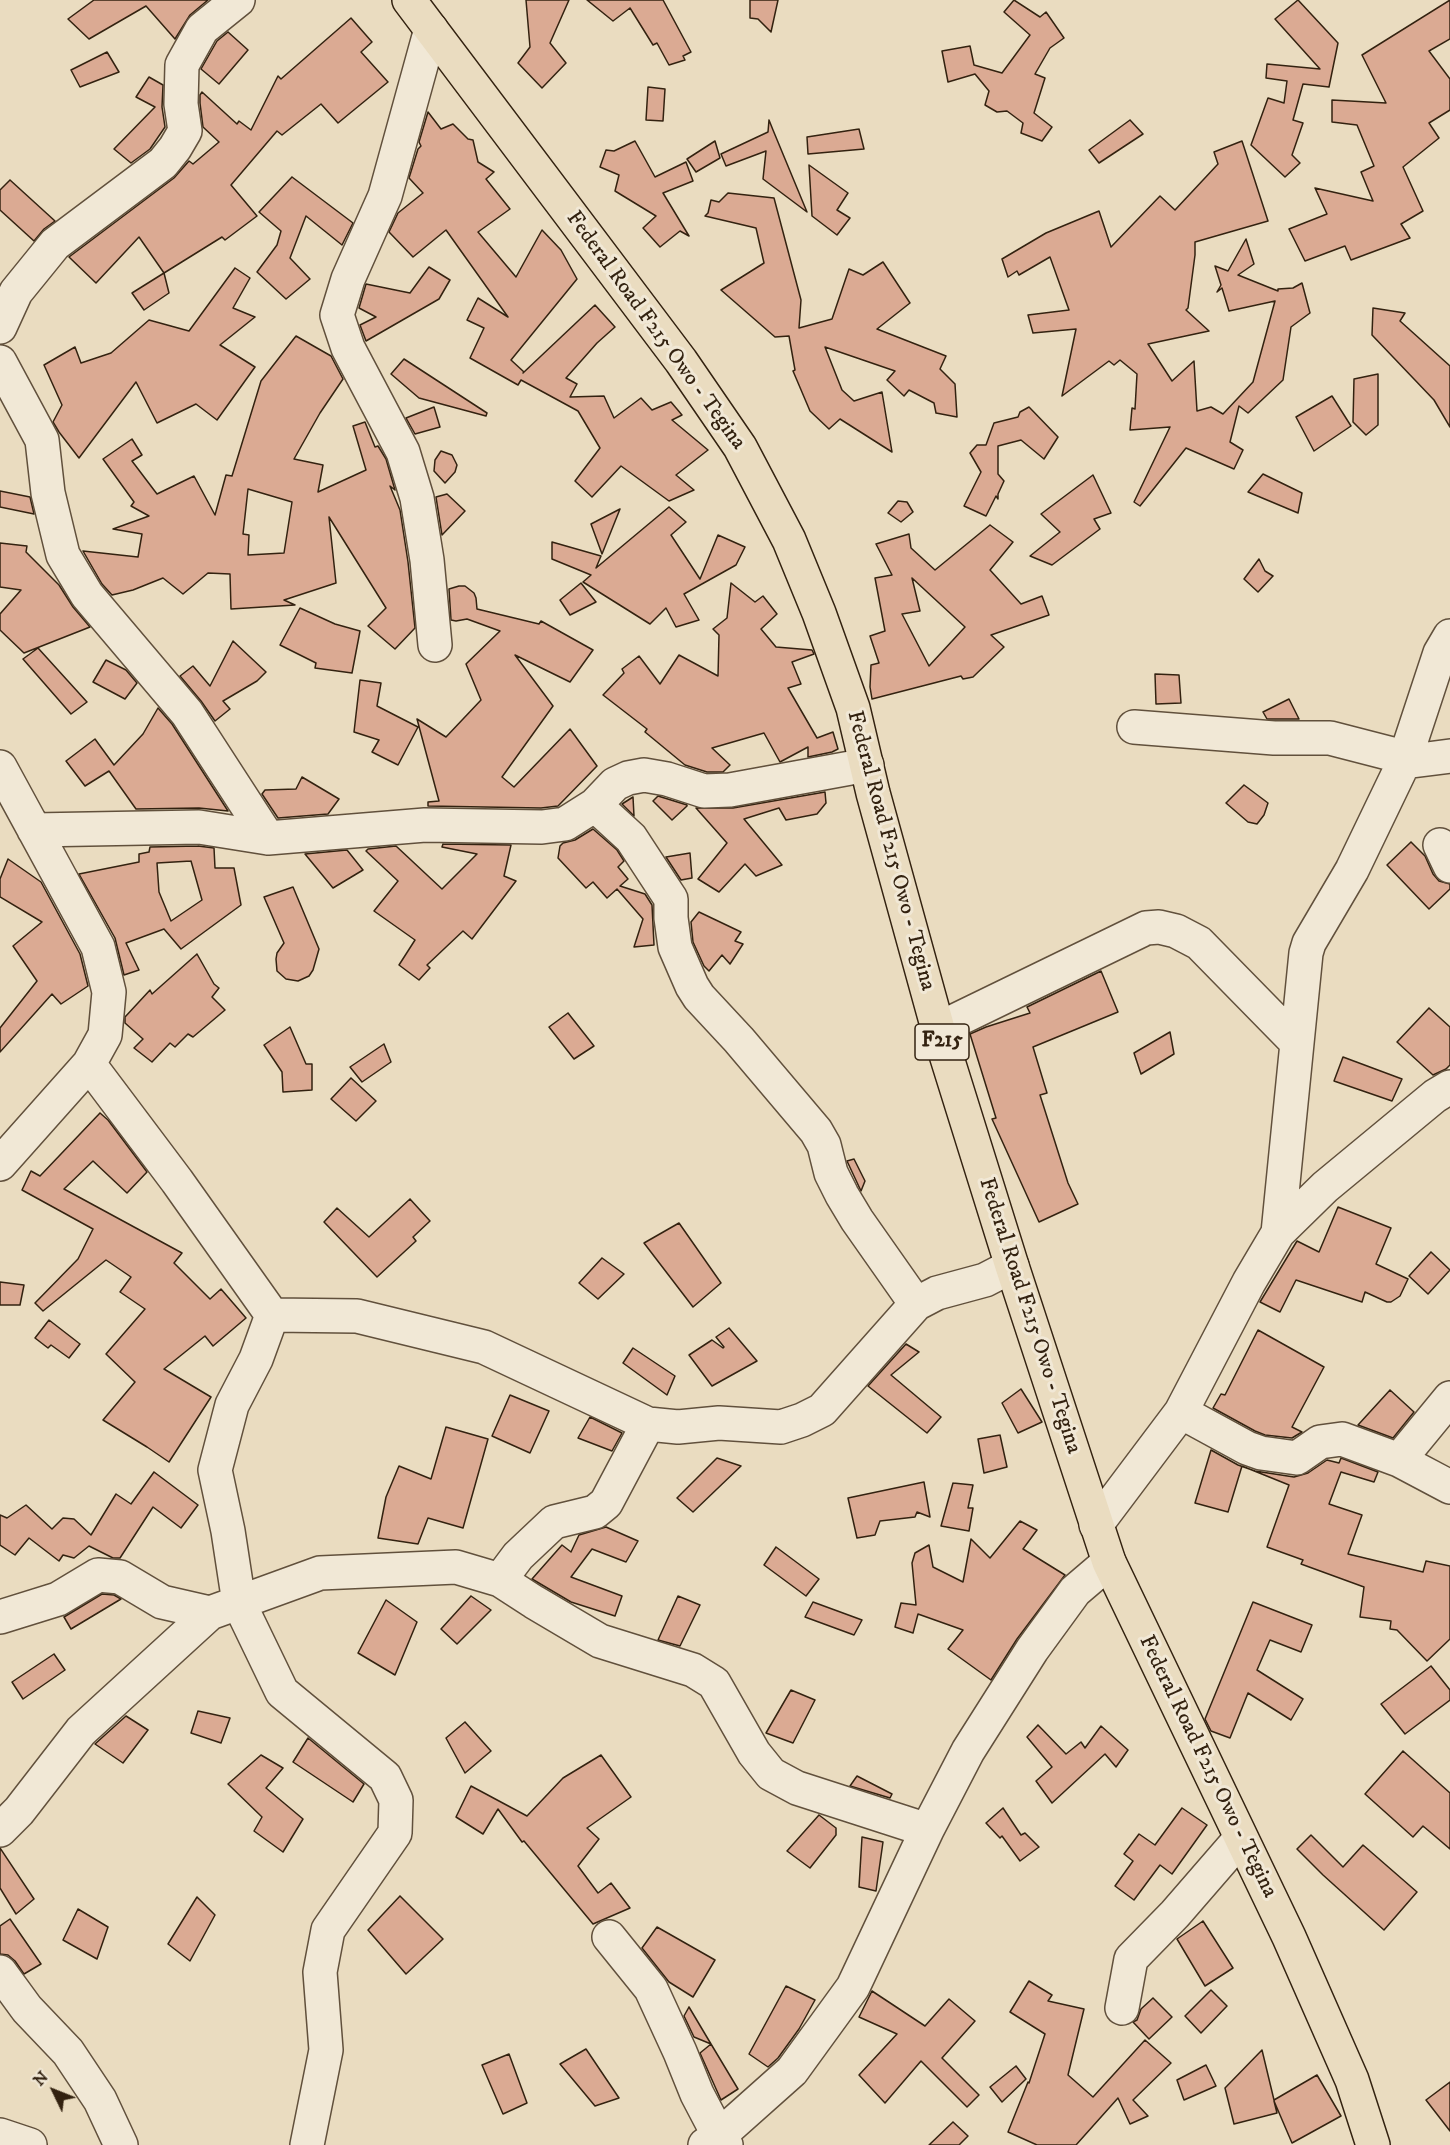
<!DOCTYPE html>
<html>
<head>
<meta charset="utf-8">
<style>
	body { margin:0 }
	#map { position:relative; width:1450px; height:2145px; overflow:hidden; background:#eadcc0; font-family:"IM FELL DW Pica",serif }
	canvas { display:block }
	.north { position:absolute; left:24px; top:2061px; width:60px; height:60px; -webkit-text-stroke:4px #f1e8d6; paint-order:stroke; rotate:313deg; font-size:16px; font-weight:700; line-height:24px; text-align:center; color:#332210 }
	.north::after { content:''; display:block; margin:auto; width:21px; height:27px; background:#332210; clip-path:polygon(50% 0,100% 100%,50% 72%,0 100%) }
</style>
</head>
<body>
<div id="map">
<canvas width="1450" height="2145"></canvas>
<div class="north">N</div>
</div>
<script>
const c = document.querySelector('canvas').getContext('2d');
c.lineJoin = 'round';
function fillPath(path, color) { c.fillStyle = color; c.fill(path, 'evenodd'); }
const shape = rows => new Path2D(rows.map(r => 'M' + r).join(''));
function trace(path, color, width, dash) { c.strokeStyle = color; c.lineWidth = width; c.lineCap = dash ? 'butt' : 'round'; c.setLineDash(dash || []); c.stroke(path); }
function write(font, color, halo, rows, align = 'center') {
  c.font = font + ' "IM FELL DW Pica",serif'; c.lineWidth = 6; c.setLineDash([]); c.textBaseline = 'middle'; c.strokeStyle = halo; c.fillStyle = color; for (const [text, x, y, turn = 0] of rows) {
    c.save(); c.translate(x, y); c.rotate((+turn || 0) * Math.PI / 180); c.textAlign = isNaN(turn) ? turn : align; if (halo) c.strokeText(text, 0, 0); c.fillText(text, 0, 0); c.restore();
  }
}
const building = shape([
	[94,0,208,0,190,15,175,39,146,6,89,39,68,19,94,0],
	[526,0,569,0,550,43,566,63,542,88,518,63,530,47,526,0],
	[587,0,663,0,691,52,683,56,685,60,669,65,657,43,653,45,630,8,613,21,587,0],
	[750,0,778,0,771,32,758,19,750,18,750,0],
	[1014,0,1040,17,1046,12,1064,38,1050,48,1035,74,1045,78,1034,113,1052,127,1042,141,1021,133,1023,123,1007,111,997,112,985,105,989,91,975,74,948,82,942,51,970,46,974,65,1002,73,1030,35,1004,12,1014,0],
	[1298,0,1338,43,1329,87,1303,84,1293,120,1303,123,1292,155,1300,163,1285,177,1251,145,1268,98,1284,103,1287,81,1266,78,1267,64,1320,69,1275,19,1298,0],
	[1450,0,1450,39,1429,51,1450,79,1450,110,1429,123,1439,138,1403,167,1423,211,1401,224,1410,238,1351,260,1345,246,1305,261,1289,229,1327,214,1315,188,1373,201,1361,172,1374,166,1357,125,1332,122,1332,100,1386,103,1362,55,1450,0],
	[351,18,372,42,361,52,388,82,338,123,321,104,282,135,277,131,231,185,257,216,225,240,222,237,164,273,139,237,96,283,69,257,174,178,189,161,193,164,219,142,203,127,200,103,200,95,202,92,237,124,239,121,251,130,278,76,281,79,351,18],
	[228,32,248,50,219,84,201,69,217,41,228,32],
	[107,52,119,72,80,87,71,70,107,52],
	[149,77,163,85,162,107,165,127,150,149,131,163,114,149,155,107,136,97,149,77],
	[648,87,665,89,663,121,646,120,648,87],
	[428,112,441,129,453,124,468,139,473,140,478,162,494,172,486,179,510,209,478,232,516,277,542,230,561,250,577,279,511,360,524,372,523,373,595,305,615,327,597,343,566,378,577,384,570,397,604,396,614,418,641,398,652,410,671,402,682,415,672,420,708,450,676,475,694,490,669,501,621,466,592,497,575,481,600,448,578,411,521,380,518,385,470,358,484,328,467,320,478,298,508,317,446,230,413,257,389,232,398,213,423,193,409,178,418,149,421,146,419,142,428,112],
	[769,120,773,130,807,212,763,179,766,151,726,166,721,154,768,132,769,120],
	[1130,120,1143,134,1099,163,1089,150,1130,120],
	[859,129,864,149,808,154,807,137,859,129],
	[635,141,655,177,686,162,693,181,663,193,689,236,680,231,660,247,643,228,656,216,615,191,619,175,600,167,606,150,614,151,635,141],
	[715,141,720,158,696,172,687,159,715,141],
	[1242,141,1268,221,1195,242,1195,255,1188,308,1186,310,1209,331,1148,344,1172,381,1194,361,1197,411,1211,407,1223,414,1253,382,1275,301,1229,311,1222,288,1217,292,1221,285,1215,266,1228,271,1246,239,1254,264,1238,275,1278,291,1278,289,1293,288,1302,283,1310,313,1291,327,1283,380,1248,413,1239,406,1230,442,1243,450,1234,469,1186,448,1140,506,1134,502,1170,427,1130,430,1132,408,1135,409,1137,374,1120,360,1114,365,1109,361,1062,396,1076,329,1033,333,1028,315,1069,310,1050,257,1019,275,1017,271,1008,277,1002,259,1046,233,1099,211,1111,247,1160,196,1175,210,1218,164,1214,152,1242,141],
	[809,165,848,193,837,210,850,218,837,235,812,216,809,165],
	[292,177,353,223,342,245,306,216,290,258,310,279,286,299,257,272,277,245,281,231,259,212,292,177],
	[10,180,55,221,44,229,34,241,0,210,0,190,10,180],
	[728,193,774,198,801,300,799,328,832,319,849,269,863,275,883,262,910,303,877,329,946,356,940,369,955,384,957,417,936,413,934,403,909,390,904,396,887,380,895,371,825,347,842,390,854,401,882,392,892,452,840,419,829,429,810,411,793,371,795,370,789,336,775,337,721,290,764,263,756,228,705,216,708,213,711,200,719,202,728,193],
	[429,267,450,280,439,299,366,341,360,325,376,317,359,308,366,284,410,293,429,267],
	[235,268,250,278,233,308,255,317,220,345,255,367,217,420,196,404,157,423,136,382,79,458,59,432,53,422,62,405,44,365,75,347,81,363,111,353,149,320,189,331,235,268],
	[164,273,169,293,144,310,132,293,164,273],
	[1373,308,1405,313,1400,321,1450,366,1450,427,1434,400,1372,335,1373,308],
	[296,336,331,356,343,379,320,413,294,459,323,465,318,492,366,470,353,426,365,422,375,447,378,446,386,459,395,490,390,486,400,510,408,562,415,628,395,649,368,626,386,608,329,517,336,583,284,600,295,605,231,609,230,574,208,573,183,594,163,578,133,590,112,595,102,584,83,551,138,557,142,534,113,529,149,516,131,506,134,502,103,459,132,439,142,455,132,461,157,494,194,476,215,515,226,475,232,476,261,381,296,336],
	[248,489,292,502,284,553,248,555,249,535,243,534,248,489],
	[404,359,487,413,486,416,419,398,391,374,404,359],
	[1378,374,1378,425,1366,435,1353,422,1354,379,1378,374],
	[1332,396,1351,426,1314,451,1296,417,1332,396],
	[434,407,440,427,415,434,406,418,434,407],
	[1029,407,1058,437,1044,459,1021,440,998,446,998,474,1004,481,998,494,998,499,996,496,986,516,964,506,981,472,970,453,977,445,986,445,994,423,1018,417,1020,412,1029,407],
	[441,451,452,455,457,465,455,472,445,483,434,471,435,460,441,451],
	[1263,474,1302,493,1298,513,1248,492,1263,474],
	[1093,475,1111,513,1094,519,1100,529,1052,565,1030,556,1060,532,1041,514,1093,475],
	[0,491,30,497,34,514,0,507,0,491],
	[447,494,465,511,442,535,436,497,447,494],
	[898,501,907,502,913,512,901,522,888,513,898,501],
	[669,507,686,522,671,535,700,579,718,535,745,547,736,565,684,594,699,620,676,627,666,608,650,624,583,582,591,575,552,559,552,542,601,556,596,568,669,507],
	[620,509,602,554,591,524,620,509],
	[990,525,1013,542,990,570,1021,604,1042,596,1049,615,991,635,1004,647,973,677,963,679,961,676,872,699,870,687,871,665,879,663,870,636,885,631,875,578,892,575,876,544,909,534,911,548,935,570,990,525],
	[912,578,965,627,929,666,902,614,920,611,912,578],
	[0,543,27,546,26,552,59,585,73,607,90,627,24,653,0,630,0,614,21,590,0,587,0,543],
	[1259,559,1265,571,1273,576,1258,592,1244,579,1259,559],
	[581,583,596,602,570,615,560,600,581,583],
	[731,583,755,602,763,596,777,614,761,629,776,647,812,650,814,654,792,662,801,684,788,688,817,738,833,732,838,749,832,752,808,757,808,747,780,762,764,733,712,748,730,765,723,772,707,772,685,765,645,732,647,729,603,695,624,673,622,669,639,656,660,684,679,655,718,676,719,635,713,629,727,618,731,583],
	[459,586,465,586,474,593,476,598,477,609,539,624,541,621,593,650,570,682,515,655,553,706,502,777,514,787,570,729,597,766,558,806,541,808,428,806,428,802,439,801,417,719,446,737,481,700,466,664,500,631,467,619,456,621,451,620,449,589,459,586],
	[300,608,335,624,360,631,352,673,315,668,316,663,280,645,300,608],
	[233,641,266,672,257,681,223,701,230,709,215,721,201,701,180,676,193,666,210,686,233,641],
	[38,648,87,702,71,714,23,659,38,648],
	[106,660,126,670,137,683,125,699,93,682,106,660],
	[1155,674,1179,675,1181,703,1156,704,1155,674],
	[360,680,381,683,377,706,418,727,398,765,372,752,379,740,354,732,360,680],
	[1289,699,1299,719,1267,719,1263,712,1289,699],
	[158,708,172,724,228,811,199,808,136,809,109,771,85,786,66,761,95,739,114,765,143,734,158,708],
	[302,777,339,799,328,814,278,818,262,794,265,790,296,789,302,777],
	[1244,785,1268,803,1264,815,1257,824,1248,822,1226,803,1244,785],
	[825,792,826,803,817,814,786,820,779,808,744,819,782,865,756,876,745,864,719,892,698,879,727,843,696,808,733,808,825,792],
	[658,796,687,805,687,806,672,820,653,801,658,796],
	[633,797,634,816,622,804,633,797],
	[593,829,617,850,624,861,618,867,628,879,620,886,645,894,652,905,654,945,634,947,643,919,617,889,607,898,593,882,586,888,558,858,560,846,563,843,575,840,593,829],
	[1411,842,1425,856,1433,874,1439,881,1450,884,1450,889,1429,909,1387,865,1411,842],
	[443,844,511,845,504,876,516,881,472,939,463,931,427,965,430,968,419,980,399,965,415,940,374,911,398,881,366,851,368,849,396,846,442,889,477,854,442,847,443,844],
	[198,846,214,848,215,868,234,868,241,905,181,949,164,929,126,943,139,970,124,975,115,938,79,874,139,862,139,854,149,852,150,847,198,846],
	[191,861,202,900,171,921,159,892,157,863,191,861],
	[347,850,363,870,333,888,305,854,347,850],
	[690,853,692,878,681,880,666,857,690,853],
	[8,859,41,882,80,954,88,986,61,1004,52,994,0,1052,0,1028,37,981,13,946,42,922,0,897,0,879,8,859],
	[293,887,319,949,313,970,309,976,298,981,286,979,277,971,276,959,277,953,284,943,264,897,293,887],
	[699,912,741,932,735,941,743,944,730,964,722,955,709,971,704,966,693,942,691,922,699,912],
	[197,954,214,984,219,988,212,997,225,1010,193,1037,188,1034,175,1047,170,1043,152,1062,134,1048,143,1039,125,1023,125,1017,150,990,152,994,197,954],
	[1101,971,1118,1012,1033,1047,1047,1093,1040,1095,1068,1183,1078,1204,1039,1222,992,1119,996,1118,970,1034,986,1027,1030,1013,1027,1007,1101,971],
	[1429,1008,1450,1027,1450,1065,1446,1069,1433,1075,1397,1042,1429,1008],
	[568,1013,594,1046,574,1059,549,1027,568,1013],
	[290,1027,306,1064,312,1064,312,1090,283,1092,282,1072,264,1045,290,1027],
	[1170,1032,1174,1054,1141,1074,1134,1053,1170,1032],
	[384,1044,391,1062,362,1082,350,1067,384,1044],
	[1343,1057,1402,1079,1392,1101,1334,1081,1343,1057],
	[351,1078,376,1101,356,1121,331,1099,351,1078],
	[100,1113,108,1120,147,1172,127,1193,93,1161,64,1189,182,1253,174,1263,210,1299,221,1289,246,1318,213,1346,205,1336,164,1369,211,1397,169,1462,147,1447,103,1420,135,1382,106,1354,145,1309,120,1292,131,1277,106,1260,43,1311,35,1303,78,1259,93,1229,22,1190,31,1171,40,1176,100,1113],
	[854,1159,865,1181,861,1191,847,1161,854,1159],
	[410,1199,430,1221,413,1237,416,1241,377,1277,324,1222,337,1208,369,1237,410,1199],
	[1338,1207,1391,1228,1376,1264,1408,1279,1400,1296,1391,1302,1387,1302,1365,1292,1362,1302,1296,1280,1280,1312,1260,1302,1297,1241,1319,1252,1338,1207],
	[679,1223,721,1283,693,1307,644,1243,679,1223],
	[1431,1252,1450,1270,1428,1294,1409,1276,1431,1252],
	[602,1258,624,1274,598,1299,579,1283,602,1258],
	[0,1282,24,1285,20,1305,0,1305,0,1282],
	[49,1320,80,1344,69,1358,51,1345,48,1348,35,1338,49,1320],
	[729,1328,757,1361,712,1386,689,1355,712,1340,723,1348,724,1347,716,1337,729,1328],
	[1258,1330,1324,1367,1292,1427,1302,1432,1292,1438,1265,1435,1255,1431,1213,1408,1221,1394,1225,1395,1258,1330],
	[906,1344,919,1352,891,1375,941,1417,927,1433,868,1386,906,1344],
	[633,1348,675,1376,667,1395,623,1363,633,1348],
	[1021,1389,1042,1422,1018,1433,1002,1403,1021,1389],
	[1390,1390,1414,1412,1393,1438,1358,1425,1390,1390],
	[510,1395,549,1411,530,1453,492,1436,510,1395],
	[590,1417,622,1433,612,1451,578,1438,590,1417],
	[446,1427,488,1439,463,1528,428,1518,418,1544,378,1538,386,1497,399,1466,431,1479,446,1427],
	[1000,1435,1007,1467,984,1473,978,1439,1000,1435],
	[1211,1450,1238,1465,1255,1471,1294,1477,1308,1473,1327,1460,1339,1463,1341,1458,1378,1472,1374,1482,1341,1472,1329,1504,1362,1515,1348,1554,1423,1572,1426,1561,1450,1566,1450,1639,1427,1661,1397,1630,1390,1629,1391,1621,1360,1617,1364,1587,1301,1564,1303,1560,1267,1547,1289,1485,1242,1466,1228,1512,1195,1503,1211,1450],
	[717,1458,741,1466,693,1512,677,1498,717,1458],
	[154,1472,198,1505,181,1528,153,1507,120,1558,113,1558,89,1546,74,1558,63,1555,59,1561,29,1538,15,1555,0,1545,0,1515,7,1518,26,1505,52,1529,63,1518,74,1519,91,1535,116,1494,131,1504,154,1472],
	[924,1482,930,1517,917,1512,915,1517,880,1521,875,1535,857,1538,848,1498,924,1482],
	[953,1483,973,1485,968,1508,973,1508,969,1531,941,1526,953,1483],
	[1020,1521,1037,1530,1023,1549,1065,1575,1017,1639,991,1680,948,1649,963,1630,918,1614,913,1633,895,1627,901,1603,916,1605,912,1563,915,1553,929,1545,933,1567,963,1582,971,1539,990,1558,1020,1521],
	[606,1527,638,1541,626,1562,592,1549,571,1577,622,1596,615,1616,571,1602,532,1579,562,1545,571,1552,579,1535,606,1527],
	[776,1547,819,1579,806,1596,764,1565,776,1547],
	[102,1594,114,1595,121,1599,71,1629,64,1617,102,1594],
	[471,1596,491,1610,457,1644,441,1629,471,1596],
	[678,1596,700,1605,680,1646,658,1640,678,1596],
	[386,1600,417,1622,395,1675,358,1653,386,1600],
	[813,1602,862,1620,854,1635,805,1617,813,1602],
	[1253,1602,1312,1625,1301,1652,1270,1640,1257,1670,1303,1699,1291,1720,1248,1693,1230,1738,1211,1731,1205,1719,1253,1602],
	[54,1654,65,1670,23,1699,12,1682,54,1654],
	[1431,1666,1450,1690,1450,1700,1405,1734,1381,1704,1431,1666],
	[791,1690,815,1700,793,1743,766,1733,791,1690],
	[198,1711,230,1718,221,1743,191,1733,198,1711],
	[126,1716,148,1730,123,1763,95,1744,126,1716],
	[465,1722,491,1751,465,1773,446,1738,465,1722],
	[1038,1725,1066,1754,1081,1742,1085,1748,1101,1726,1128,1750,1116,1767,1105,1754,1052,1803,1036,1781,1052,1767,1027,1737,1038,1725],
	[308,1738,364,1784,353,1802,293,1762,308,1738],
	[1403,1751,1450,1793,1450,1849,1423,1826,1413,1837,1365,1794,1403,1751],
	[261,1755,283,1768,266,1788,303,1819,283,1852,254,1831,262,1817,228,1784,261,1755],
	[601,1755,631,1797,587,1828,599,1839,578,1866,598,1893,611,1883,630,1908,593,1924,524,1841,522,1842,498,1809,483,1834,456,1817,471,1786,527,1816,563,1778,601,1755],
	[857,1776,892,1794,890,1798,850,1786,857,1776],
	[1003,1808,1021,1835,1025,1833,1039,1847,1020,1861,1002,1836,1000,1838,986,1823,1003,1808],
	[1182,1808,1207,1825,1172,1874,1160,1865,1134,1900,1115,1886,1133,1861,1124,1854,1139,1834,1155,1845,1182,1808],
	[819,1815,836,1828,836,1835,810,1868,787,1851,819,1815],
	[1311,1835,1343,1867,1363,1845,1417,1892,1384,1930,1323,1875,1297,1849,1311,1835],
	[862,1837,883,1842,876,1891,859,1887,862,1837],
	[0,1848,34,1899,16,1914,0,1888,0,1848],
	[400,1896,443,1939,406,1974,368,1930,400,1896],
	[197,1897,215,1915,190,1961,168,1944,197,1897],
	[78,1909,108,1927,97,1959,63,1940,78,1909],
	[10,1919,41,1964,24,1974,15,1961,8,1955,0,1954,0,1926,10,1919],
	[1203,1921,1233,1968,1205,1986,1177,1939,1203,1921],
	[657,1927,715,1960,693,1997,669,1982,642,1948,657,1927],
	[1029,1981,1052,1995,1048,2001,1084,2009,1068,2075,1093,2097,1145,2040,1171,2063,1133,2100,1148,2116,1130,2124,1118,2098,1076,2145,1037,2145,1008,2132,1028,2082,1029,2083,1045,2034,1010,2012,1029,1981],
	[786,1986,815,2000,799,2029,778,2058,768,2067,749,2054,786,1986],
	[1211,1990,1227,2006,1201,2033,1185,2016,1211,1990],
	[872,1991,925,2026,949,1999,975,2021,942,2058,979,2095,967,2107,921,2061,885,2103,859,2075,897,2034,859,2017,872,1991],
	[1153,1998,1172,2017,1149,2039,1133,2022,1137,2020,1141,2009,1153,1998],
	[689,2007,711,2044,694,2037,684,2016,689,2007],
	[711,2044,738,2089,721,2100,700,2053,711,2044],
	[586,2049,619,2098,595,2106,560,2064,586,2049],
	[1262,2050,1274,2100,1317,2075,1341,2116,1292,2143,1274,2101,1277,2113,1234,2124,1225,2088,1262,2050],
	[509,2054,527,2103,503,2114,482,2065,509,2054],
	[1206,2065,1216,2086,1184,2100,1177,2080,1206,2065],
	[1016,2066,1026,2079,1002,2102,990,2087,1016,2066],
	[1450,2082,1450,2131,1426,2100,1450,2082],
	[953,2122,968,2136,959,2145,929,2145,953,2122]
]);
fillPath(building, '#dbaa93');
trace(building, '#332210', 1.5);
const minor = shape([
	[431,29,385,196,348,279,337,315,348,348,403,452,417,498,427,560,435,645],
	[0,327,16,292,55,244,163,163,175,148,185,131,181,104,182,65,202,29,238,0],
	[0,362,42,440,48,493,63,555,87,595,187,713,268,838],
	[1134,727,1274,738,1330,738,1392,754,1404,762,1450,756],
	[0,767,98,947,109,992,105,1035,89,1064,0,1164],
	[595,805,631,838,671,899,671,918,675,947,692,986,699,997,739,1040,816,1131,824,1145,831,1173,842,1195,857,1220,916,1304],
	[34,830,199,827,268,838,425,825,542,827,565,824,595,805,615,784,628,778,644,775,667,779,704,791,730,790,867,765],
	[1440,845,1450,866],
	[938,1029,1146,928,1159,927,1176,931,1199,943,1297,1043],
	[89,1064,177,1181,272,1315,256,1359,232,1405,215,1470,228,1531,239,1603,282,1692,385,1777,396,1800,395,1833,328,1930,320,1972,326,2050,307,2145],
	[1278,1233,1306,953,1309,943,1352,870,1404,762,1440,653,1450,636],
	[272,1315,357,1316,484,1347,648,1424,678,1427,719,1423,781,1427,802,1420,822,1410,916,1304,937,1293,985,1280,1012,1266],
	[1181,1412,1247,1448,1261,1453,1297,1458,1320,1442,1342,1439,1399,1460,1450,1487],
	[1399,1460,1450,1398],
	[1096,1525,1181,1412,1249,1282,1278,1233,1325,1187,1435,1096,1450,1087],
	[500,1580,518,1556,554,1522,595,1512,606,1503,648,1424],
	[0,1617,58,1599,98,1575,120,1577,162,1602,210,1613,320,1573,456,1567,500,1580,534,1602,600,1641,693,1670,714,1683,754,1753,771,1774,797,1788,927,1830],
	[0,1830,19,1811,81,1731,210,1613],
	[609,1937,651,1989,680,2052,697,2094,719,2136,726,2145],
	[0,1972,27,2009,68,2052,100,2100,121,2145],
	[1122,2008,1131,1959,1175,1914,1240,1839],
	[0,2135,30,2145],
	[705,2145,719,2136,792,2071,853,1987,927,1830,968,1751,1032,1650,1075,1591,1109,1562]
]);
const major = shape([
	[409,0,681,361,740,447,789,540,819,613,853,708,873,793,938,1029,1012,1266,1109,1562,1289,1937,1352,2080,1373,2145]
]);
trace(minor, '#61503c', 36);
trace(major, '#332210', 36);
trace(minor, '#f1e8d6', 33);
trace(major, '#eadcc0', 33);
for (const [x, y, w] of [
	[942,1042,54]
]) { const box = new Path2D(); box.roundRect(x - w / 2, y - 18, w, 36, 4.5); c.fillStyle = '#f1e8d6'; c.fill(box); trace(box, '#332210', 1.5); }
write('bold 21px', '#332210', null, [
	["F215",942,1042]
]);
write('22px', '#332210', '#f1e8d6', [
	["Federal Road F215 Owo - Tegina",655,331,54],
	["Federal Road F215 Owo - Tegina",890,851,75],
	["Federal Road F215 Owo - Tegina",1029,1316,72],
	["Federal Road F215 Owo - Tegina",1207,1767,64]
]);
</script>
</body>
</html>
